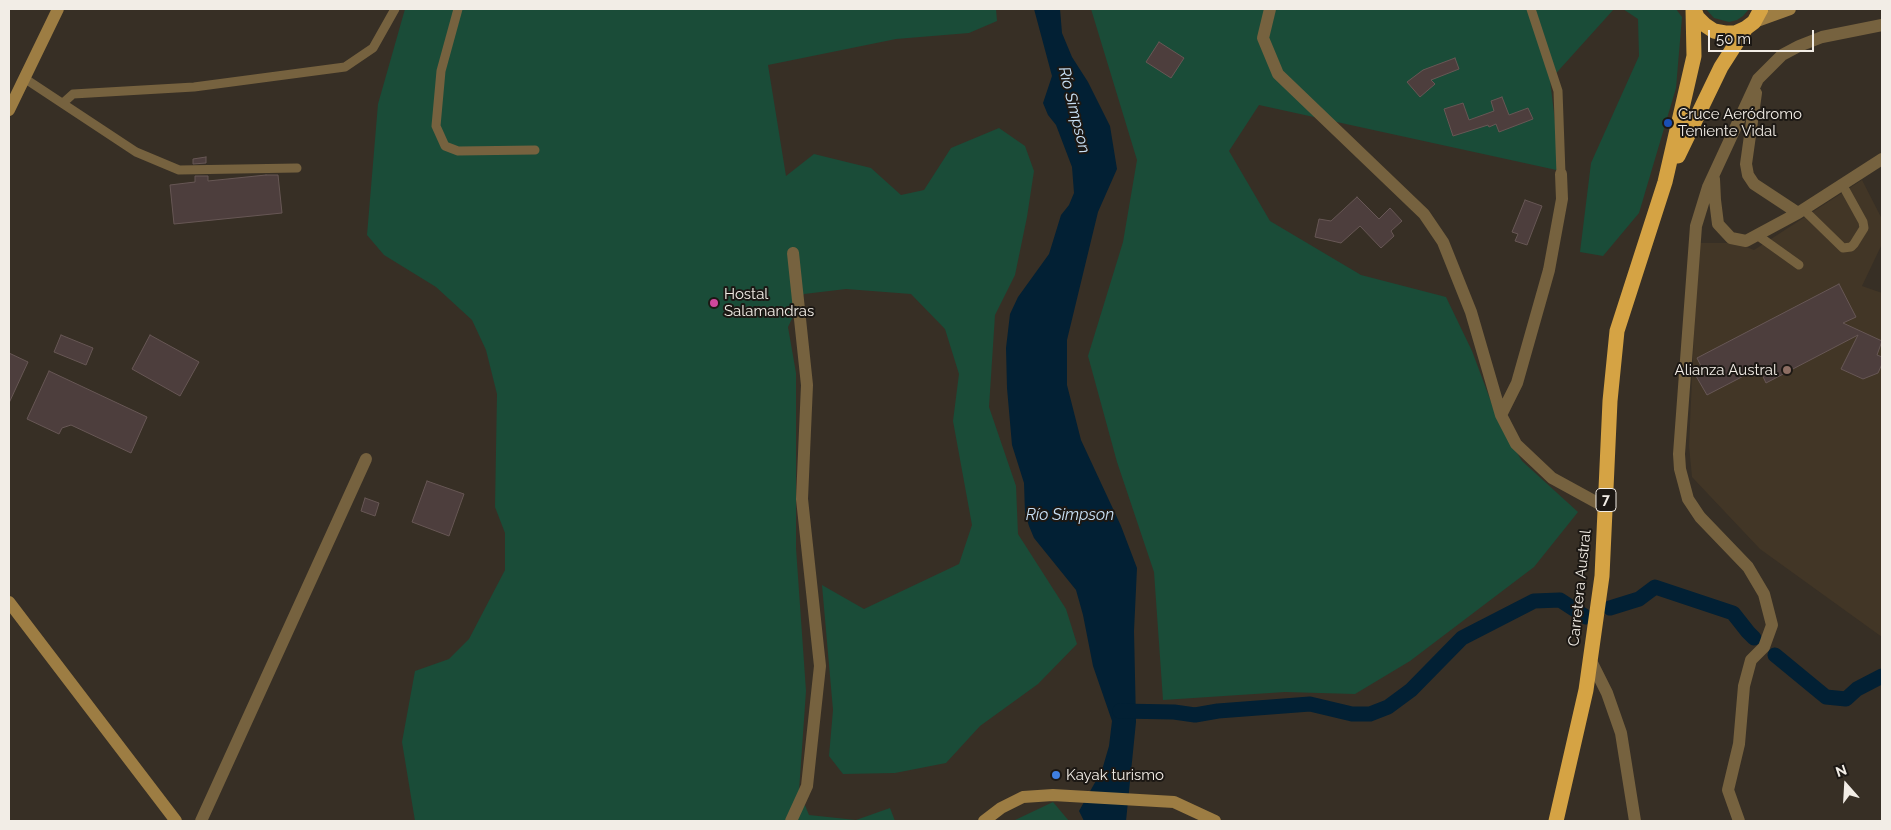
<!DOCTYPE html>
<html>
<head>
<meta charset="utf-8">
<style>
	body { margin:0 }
	#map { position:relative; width:1891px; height:830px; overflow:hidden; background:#372f25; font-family:Raleway,sans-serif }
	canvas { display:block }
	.frame { position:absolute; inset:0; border:10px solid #f2ede6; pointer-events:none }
	.north { position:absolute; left:1821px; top:760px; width:50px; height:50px; -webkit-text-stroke:4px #1c1814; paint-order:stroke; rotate:341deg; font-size:14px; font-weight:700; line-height:20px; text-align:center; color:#f2ede6 }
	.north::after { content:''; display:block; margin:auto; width:18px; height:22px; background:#f2ede6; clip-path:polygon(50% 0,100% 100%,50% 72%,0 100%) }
	.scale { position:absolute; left:1708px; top:30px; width:106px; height:22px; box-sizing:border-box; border:2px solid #f2ede6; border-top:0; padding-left:6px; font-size:15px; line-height:18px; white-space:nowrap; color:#f2ede6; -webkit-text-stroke:4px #1c1814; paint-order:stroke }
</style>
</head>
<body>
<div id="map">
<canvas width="1891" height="830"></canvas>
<div class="frame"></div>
<div class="north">N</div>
<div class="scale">50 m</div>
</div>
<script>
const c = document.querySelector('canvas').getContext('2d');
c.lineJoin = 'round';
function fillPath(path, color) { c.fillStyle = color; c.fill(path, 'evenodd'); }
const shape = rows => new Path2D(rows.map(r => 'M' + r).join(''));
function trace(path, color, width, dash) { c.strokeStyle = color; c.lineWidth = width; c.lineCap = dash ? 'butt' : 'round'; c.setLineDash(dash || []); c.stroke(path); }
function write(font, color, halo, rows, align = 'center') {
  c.font = font + ' Raleway,sans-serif'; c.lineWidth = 4; c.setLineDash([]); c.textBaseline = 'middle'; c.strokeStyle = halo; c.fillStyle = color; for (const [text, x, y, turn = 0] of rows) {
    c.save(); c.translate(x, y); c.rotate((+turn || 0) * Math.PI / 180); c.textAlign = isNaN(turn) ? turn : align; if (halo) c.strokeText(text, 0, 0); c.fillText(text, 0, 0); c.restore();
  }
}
fillPath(shape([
	[1862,180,1882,219,1882,244,1862,286,1882,293,1882,637,1760,549,1692,477,1689,446,1698,243,1736,243,1754,250]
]), '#423626');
fillPath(shape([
	[405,9,996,9,997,21,969,33,896,39,768,65,786,176,814,154,871,168,901,195,924,190,951,148,999,128,1025,146,1034,171,1027,217,1015,275,995,315,989,407,1016,486,1018,534,1066,609,1077,644,1038,684,980,726,946,763,895,773,843,774,829,756,833,710,822,585,864,609,959,564,972,525,953,421,959,374,945,329,911,294,846,289,804,294,788,327,796,373,796,548,806,691,799,791,809,815,856,820,890,808,895,821,415,821,402,742,415,671,449,659,469,639,505,570,505,533,495,507,497,394,486,350,472,320,436,287,384,255,367,235,378,104],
	[1091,9,1614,9,1550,80,1561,171,1259,105,1229,151,1270,221,1361,275,1446,297,1472,351,1499,423,1522,461,1578,512,1534,567,1410,661,1355,694,1285,692,1163,700,1154,572,1117,462,1088,356,1123,242,1137,160],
	[1623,9,1676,9,1682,17,1676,88,1639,213,1603,256,1580,252,1591,163,1639,56,1638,19],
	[1706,9,1749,9,1743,16,1737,20,1729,22,1714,18],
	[1053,802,1069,821,1013,821]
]), '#1a4c38');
fillPath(shape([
	[1034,9,1060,9,1062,33,1072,57,1088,82,1110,126,1117,169,1098,212,1067,340,1067,385,1081,440,1121,526,1137,568,1134,631,1136,722,1126,821,1084,821,1079,811,1102,770,1109,746,1112,721,1093,666,1083,615,1076,590,1034,538,1029,526,1025,513,1024,483,1012,445,1007,388,1006,348,1010,314,1018,297,1049,254,1061,215,1069,205,1074,193,1072,167,1056,125,1048,115,1043,103,1052,76]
]), '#022034');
trace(shape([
	[1610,608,1639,599,1655,587,1733,613,1748,632,1754,638],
	[1775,655,1826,697,1846,699,1857,689,1882,676],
	[1120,711,1174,712,1195,715,1218,711,1310,704,1352,714,1370,714,1388,707,1411,690,1462,638,1534,601,1560,600,1586,617]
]), '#022034', 15);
const building = shape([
	[1159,42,1184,58,1171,78,1146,62,1159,42],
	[1455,58,1459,69,1431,80,1435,84,1420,97,1407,82,1423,70,1455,58],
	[1502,97,1509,115,1528,108,1533,119,1499,132,1496,124,1489,127,1488,125,1453,136,1444,109,1463,103,1469,120,1494,111,1491,101,1502,97],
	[206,157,206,163,193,164,193,159,206,157],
	[266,175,278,175,282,213,174,224,170,185,195,182,195,176,208,176,208,181,266,175],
	[1357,197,1379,219,1390,208,1402,221,1391,231,1394,236,1381,248,1360,226,1341,243,1315,237,1319,219,1331,221,1357,197],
	[1525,200,1542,206,1527,245,1515,241,1518,234,1512,232,1525,200],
	[1839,284,1856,317,1843,323,1882,341,1877,355,1882,357,1882,364,1878,373,1863,379,1841,369,1858,335,1766,383,1759,368,1707,395,1696,376,1704,372,1697,358,1839,284],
	[61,335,93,348,86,365,54,352,61,335],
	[150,335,199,362,180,396,132,369,150,335],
	[9,353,28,362,9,403,9,353],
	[49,371,147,417,131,453,71,425,62,428,59,434,27,419,49,371],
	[427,481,464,494,449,536,412,522,427,481],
	[365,498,379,503,375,516,361,511,365,498]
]);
fillPath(building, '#4d3e3d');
trace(building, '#675755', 1);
trace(shape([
	[458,9,441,71,436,126,445,146,458,151,535,150],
	[1531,9,1558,91,1561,174],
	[24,78,136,152,179,170,297,168],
	[63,103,73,94,194,87,345,67,373,48,395,9],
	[1804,210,1843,248,1851,247,1854,244,1864,228,1863,222,1842,184],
	[1757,235,1799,265]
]), '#76623f', 9);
trace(shape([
	[1270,9,1263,38,1278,74,1424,214,1443,242,1471,312,1501,415,1516,444,1552,478,1605,507],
	[1756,93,1746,164,1748,175,1754,184,1798,213],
	[1714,179,1715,200,1718,224,1731,238,1746,241,1798,213,1882,159],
	[1501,415,1517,383,1549,270,1562,199,1561,174],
	[1590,659,1607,693,1621,733,1635,821],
	[201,821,366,459],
	[791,821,807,786,820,666,802,499,807,385,793,253],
	[1739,821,1728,790,1739,744,1744,686,1751,660,1764,647,1772,625,1764,594,1748,567,1700,517,1688,499,1680,469,1679,454,1696,226,1708,187,1758,79,1782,55,1799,46,1822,37,1882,25]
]), '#76623f', 12);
trace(shape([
	[1754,22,1790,9],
	[9,110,58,9],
	[9,602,176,821],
	[984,821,1001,808,1023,797,1053,795,1174,802,1215,821]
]), '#9d7d43', 12);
trace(shape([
	[1694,9,1697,17,1705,25,1714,31,1725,33,1735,33,1746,28],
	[1678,156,1721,67,1746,28,1754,22,1761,9],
	[1556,821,1586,690,1602,576,1610,401,1617,331,1665,182,1694,56,1693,9]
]), '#d5a344', 15);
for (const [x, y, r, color] of [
	[1668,123,5,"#1a4fb4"],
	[714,303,5,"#d1479c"],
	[1787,370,5,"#8d6e63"],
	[1056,775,5,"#3f7fe0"]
]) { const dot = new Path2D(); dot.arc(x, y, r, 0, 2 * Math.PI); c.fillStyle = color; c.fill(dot); trace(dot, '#1c1814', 2); }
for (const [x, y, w] of [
	[1606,500,20]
]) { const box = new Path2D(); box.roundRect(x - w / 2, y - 11.5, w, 23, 4); c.fillStyle = '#1c1814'; c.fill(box); trace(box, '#f2ede6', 1); }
write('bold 14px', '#f2ede6', null, [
	["7",1606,500]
]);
write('15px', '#f2ede6', '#1c1814', [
	["Cruce Aeródromo",1678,114],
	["Teniente Vidal",1678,131],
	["Hostal",724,294],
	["Salamandras",724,311],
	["Alianza Austral",1777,370,"right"],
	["Kayak turismo",1066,775]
], 'left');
write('15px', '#f2ede6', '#1c1814', [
	["Carretera Austral",1580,588,-84]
]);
write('italic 16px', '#c9e1f6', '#1c1814', [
	["Río Simpson",1074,110,76],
	["Río Simpson",1070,515]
]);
</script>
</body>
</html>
